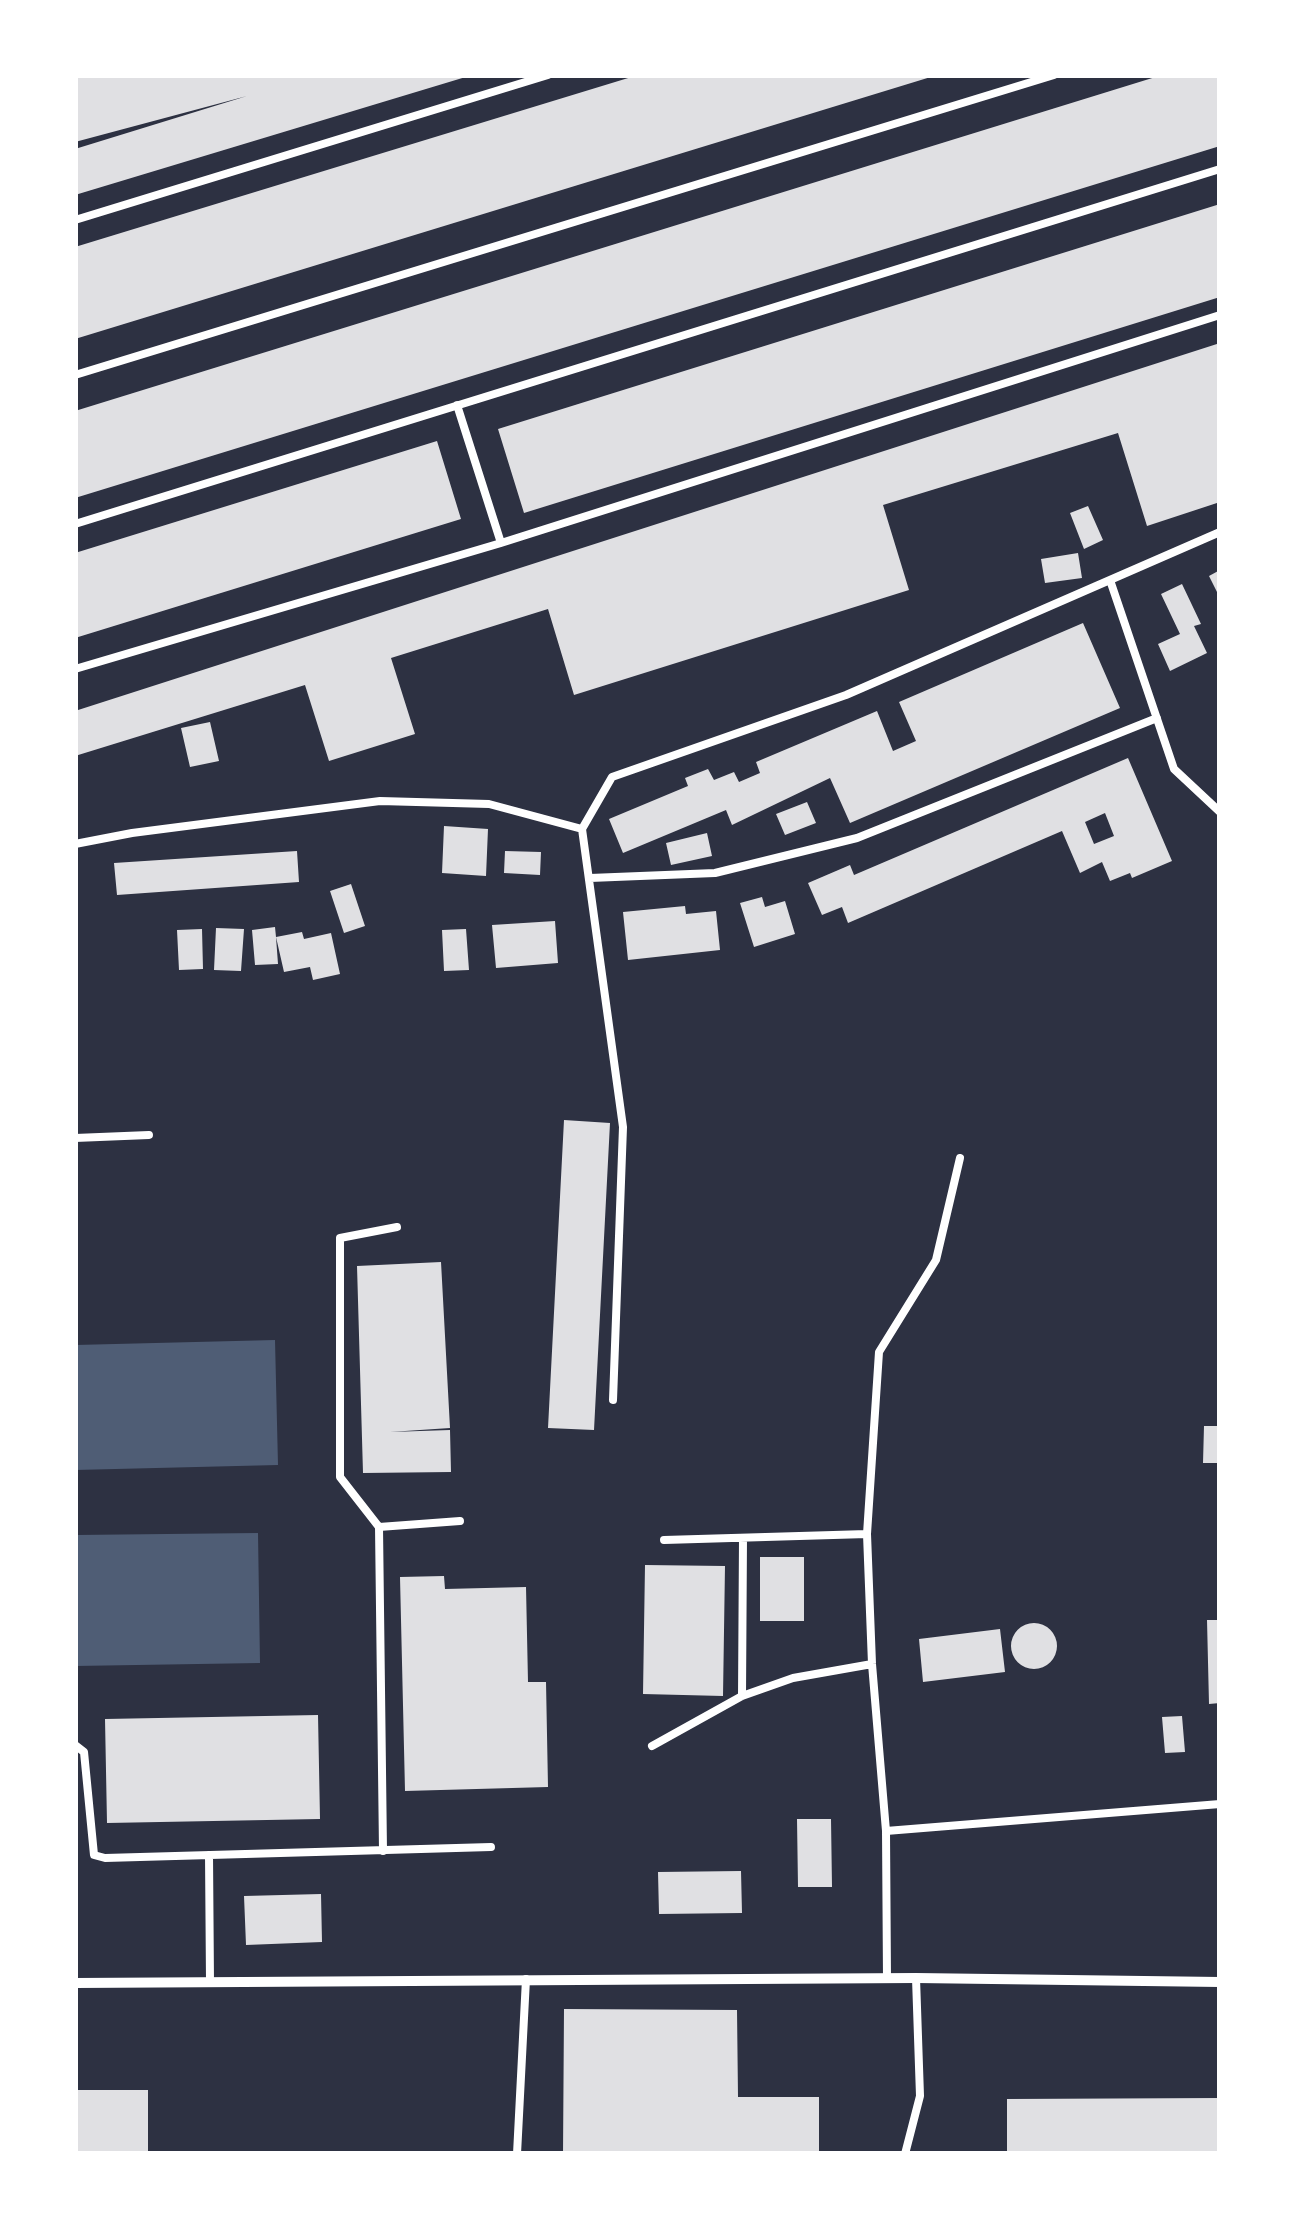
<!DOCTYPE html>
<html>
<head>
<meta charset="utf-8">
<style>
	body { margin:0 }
	#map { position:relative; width:1295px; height:2229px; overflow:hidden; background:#2d3142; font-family:Bitter,serif }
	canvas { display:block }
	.frame { position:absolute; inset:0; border:78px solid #fff; pointer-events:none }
</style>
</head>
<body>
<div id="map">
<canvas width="1295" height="2229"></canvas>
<div class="frame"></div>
</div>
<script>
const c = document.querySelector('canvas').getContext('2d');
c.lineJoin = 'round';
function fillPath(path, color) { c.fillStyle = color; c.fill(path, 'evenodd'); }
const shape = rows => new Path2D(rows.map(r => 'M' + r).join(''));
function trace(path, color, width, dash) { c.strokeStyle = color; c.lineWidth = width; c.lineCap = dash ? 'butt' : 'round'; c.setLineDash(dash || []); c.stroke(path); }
fillPath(shape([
	[275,1340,278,1465,75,1470,75,1345],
	[258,1533,260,1663,75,1666,75,1535]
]), '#4f5d75');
fillPath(shape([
	[75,75,469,75,469,76,75,195,75,149,247,96,75,142],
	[638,75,934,76,75,339,75,247],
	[1162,75,1220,75,1220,146,75,498,75,411],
	[1220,204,1220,297,524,513,498,429],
	[1220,343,1220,502,1147,526,1118,433,883,505,909,590,574,695,548,609,391,658,415,734,329,761,305,685,75,756,75,711],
	[437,441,461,519,75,638,75,553],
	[1088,506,1103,540,1084,549,1070,513],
	[1078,553,1082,578,1045,583,1041,559],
	[1220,570,1220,598,1209,576],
	[1182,584,1201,624,1194,626,1207,653,1170,671,1158,644,1180,634,1161,594],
	[1083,623,1120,708,850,823,830,778,732,825,726,810,623,853,609,819,688,786,685,778,708,769,714,780,734,772,739,782,760,773,756,762,877,711,893,751,916,741,899,702],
	[210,722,219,761,190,767,181,728],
	[1128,758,1172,861,1132,878,1130,873,1110,881,1102,862,1080,873,1062,831,848,923,842,907,822,915,808,883,850,865,854,875],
	[1105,813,1114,836,1094,844,1085,822],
	[807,802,816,823,785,835,776,814],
	[444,826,488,829,486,876,442,873],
	[707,833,712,856,671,865,666,843],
	[297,851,299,882,117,895,114,863],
	[505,851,541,852,540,875,504,873],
	[351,884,365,926,344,933,330,891],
	[762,897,765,907,785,901,795,934,754,947,740,903],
	[685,906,686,914,716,911,720,950,628,960,623,912],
	[555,921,558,963,496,968,492,925],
	[275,927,276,937,302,932,304,939,331,933,340,974,313,980,310,967,284,972,276,937,278,964,255,965,252,930],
	[216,928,244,929,241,971,214,970],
	[202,929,203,969,179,970,177,930],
	[466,929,469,970,444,971,442,930],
	[564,1120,610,1123,594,1430,548,1428],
	[441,1262,450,1428,390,1432,450,1430,451,1472,363,1473,357,1266],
	[1204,1426,1220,1426,1220,1463,1203,1463],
	[760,1557,804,1557,804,1621,760,1621],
	[645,1565,725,1566,723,1696,643,1694],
	[444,1576,445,1589,526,1587,528,1682,546,1682,548,1787,405,1791,400,1577],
	[1207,1620,1220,1620,1220,1703,1209,1704],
	'1011 1646a23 23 0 1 1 46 0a23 23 0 1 1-46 0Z',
	[1000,1629,1005,1672,923,1682,919,1639],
	[318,1715,320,1819,107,1823,105,1719],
	[1182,1716,1185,1752,1165,1753,1162,1717],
	[797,1819,831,1819,832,1887,798,1887],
	[741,1871,742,1913,659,1914,658,1872],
	[321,1894,322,1942,246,1945,244,1896],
	[564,2009,737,2010,738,2097,819,2097,819,2154,563,2154],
	[75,2090,148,2090,148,2154,75,2154],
	[1220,2098,1220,2154,1007,2154,1007,2099]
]), '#e0e0e3');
trace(shape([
	[75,220,548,75],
	[75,375,1054,75],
	[457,405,501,543],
	[75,524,1220,169],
	[1111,583,1174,769,1220,812],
	[75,669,501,543,1220,315],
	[75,844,132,833,380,801,489,804,582,829],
	[590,878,715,873,857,838,1157,718],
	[75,1138,149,1135],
	[613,1400,623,1127,582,829,612,777,846,695,1220,532],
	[379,1527,460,1521],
	[664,1540,867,1534],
	[742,1696,743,1538],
	[75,1745,84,1752,94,1855,105,1858,491,1847],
	[652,1746,742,1696,793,1678,872,1664],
	[886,1831,1220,1804],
	[383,1851,379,1527,340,1477,340,1238,397,1227],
	[209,1855,210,1982],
	[887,1979,886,1831,872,1664,867,1534,879,1352,936,1260,960,1158],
	[517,2154,526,1979],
	[905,2154,920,2096,916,1978]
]), '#fff', 8);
trace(shape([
	[75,1983,916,1978,1220,1982]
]), '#fff', 10);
</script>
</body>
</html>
